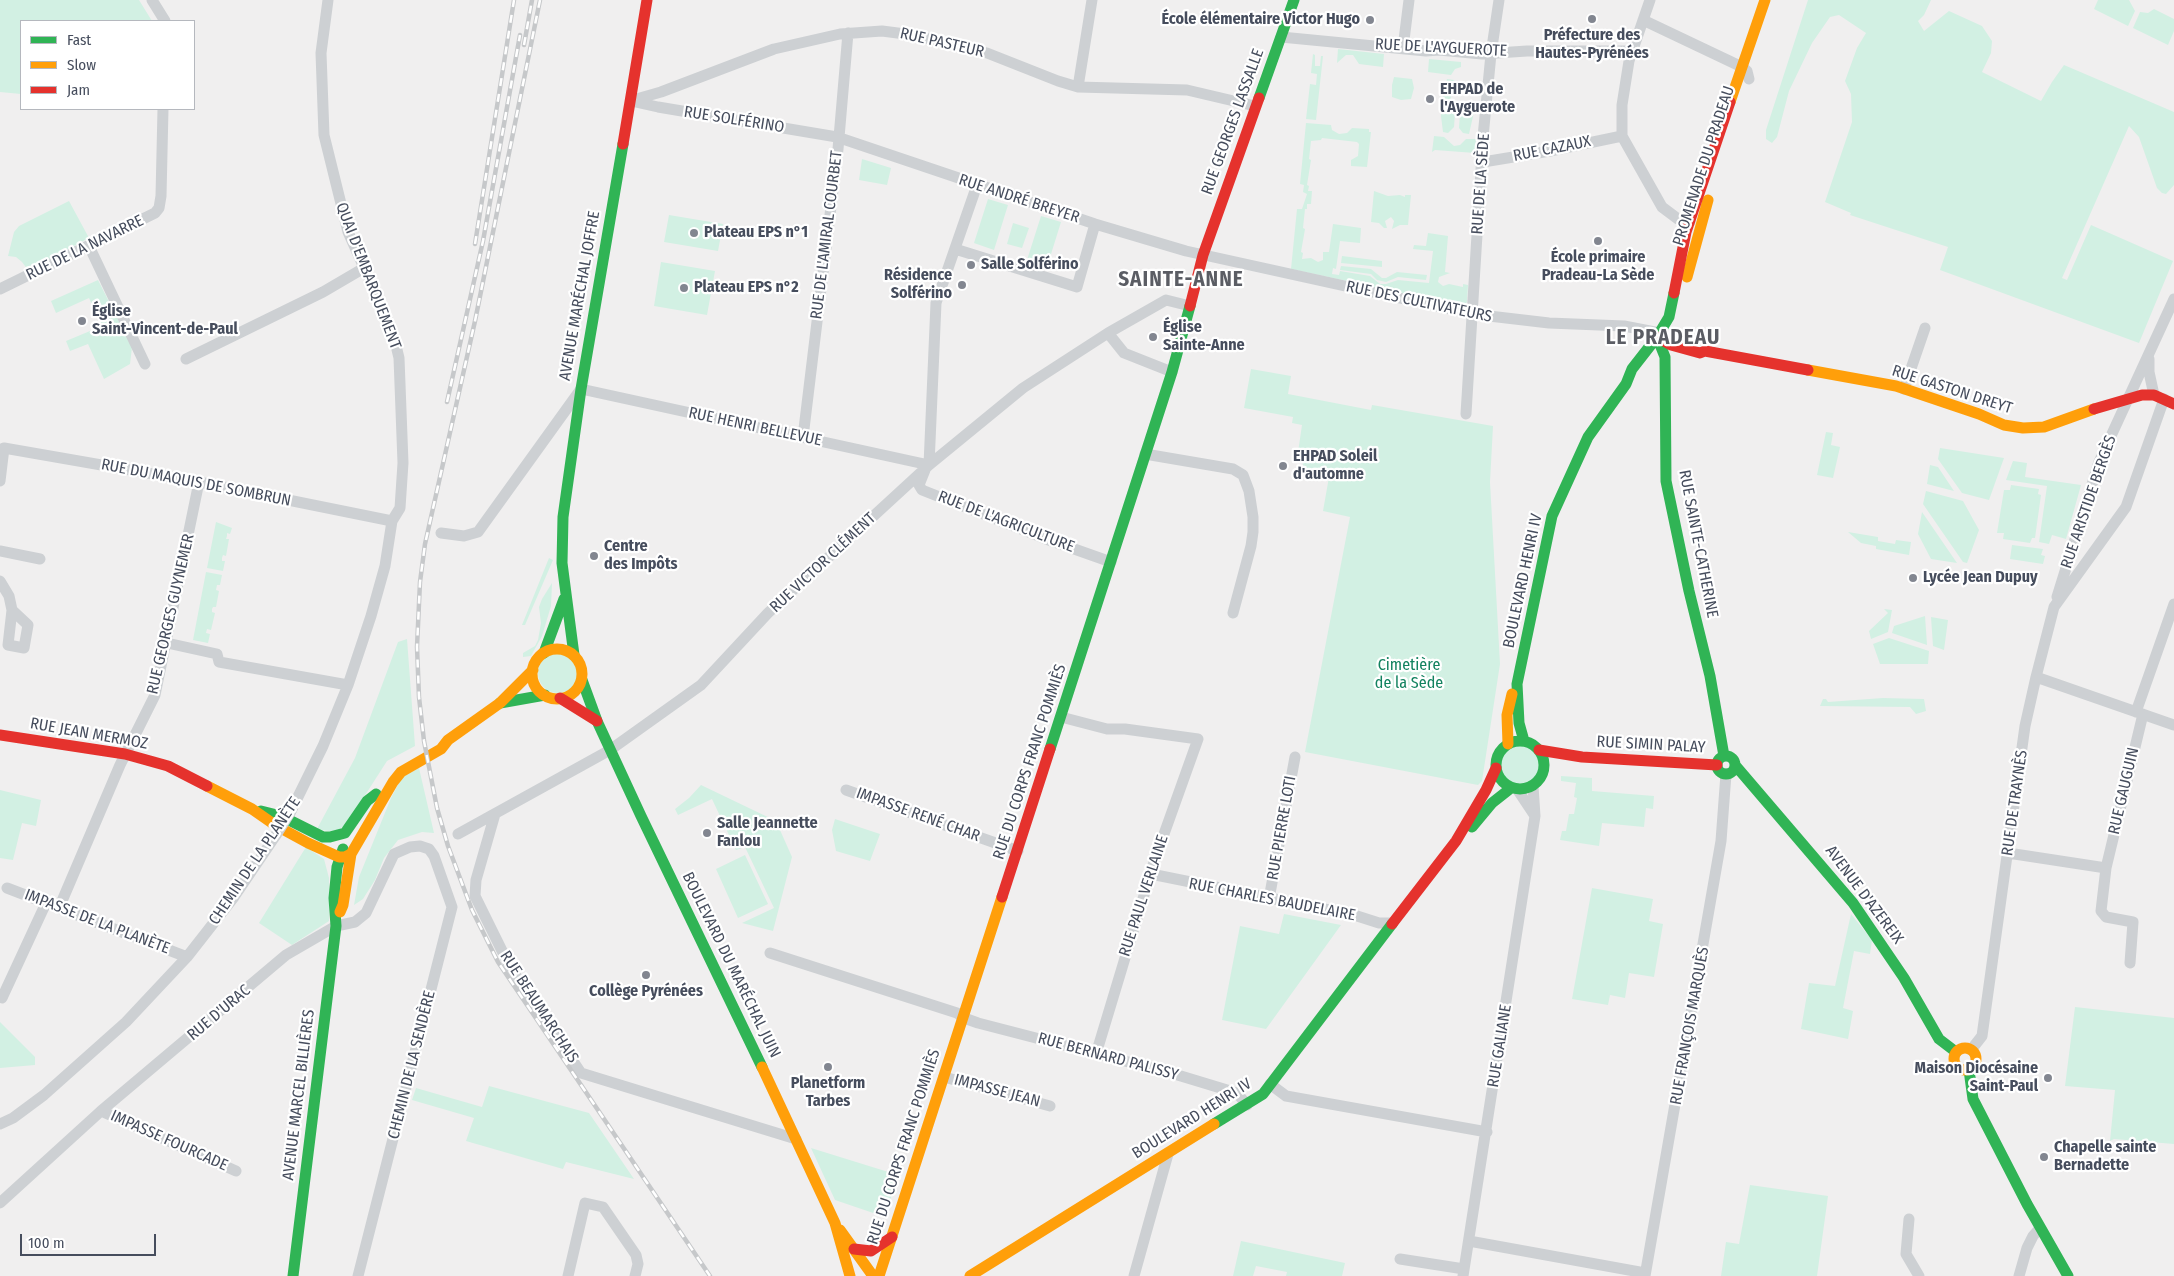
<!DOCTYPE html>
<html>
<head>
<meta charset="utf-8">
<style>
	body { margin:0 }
	#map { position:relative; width:2174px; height:1276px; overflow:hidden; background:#f0efef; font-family:"Fira Sans Condensed",sans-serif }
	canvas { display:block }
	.legend { position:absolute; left:20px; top:20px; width:175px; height:90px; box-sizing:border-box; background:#fff; border:1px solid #b5b8be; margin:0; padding:6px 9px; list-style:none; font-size:15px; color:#464d5d }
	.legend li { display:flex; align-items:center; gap:10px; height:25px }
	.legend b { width:25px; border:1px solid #b5b8be }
	.scale { position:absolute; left:20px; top:1234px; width:136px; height:22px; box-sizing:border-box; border:2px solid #464d5d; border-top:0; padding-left:6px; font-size:15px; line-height:18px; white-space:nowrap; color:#464d5d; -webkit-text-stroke:4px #fff; paint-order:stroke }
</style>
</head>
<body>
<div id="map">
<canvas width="2174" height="1276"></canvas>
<ul class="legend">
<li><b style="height:6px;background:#30b455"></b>Fast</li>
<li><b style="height:6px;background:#ff9f0a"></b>Slow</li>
<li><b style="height:6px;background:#e5322d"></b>Jam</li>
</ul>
<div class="scale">100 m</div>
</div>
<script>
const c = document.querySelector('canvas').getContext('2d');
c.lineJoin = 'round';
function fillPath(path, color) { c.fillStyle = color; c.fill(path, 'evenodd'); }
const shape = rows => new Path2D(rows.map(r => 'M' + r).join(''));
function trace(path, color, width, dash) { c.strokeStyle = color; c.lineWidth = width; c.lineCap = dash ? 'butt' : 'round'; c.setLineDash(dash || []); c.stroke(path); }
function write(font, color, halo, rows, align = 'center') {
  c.font = font + ' "Fira Sans Condensed",sans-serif'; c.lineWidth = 4.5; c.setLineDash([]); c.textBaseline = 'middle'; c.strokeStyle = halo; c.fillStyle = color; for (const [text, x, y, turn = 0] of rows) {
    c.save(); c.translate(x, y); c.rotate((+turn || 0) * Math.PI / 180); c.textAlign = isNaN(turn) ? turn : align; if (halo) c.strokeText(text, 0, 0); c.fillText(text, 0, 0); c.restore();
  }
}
fillPath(shape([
	[0,0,139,0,152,21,21,21,21,94,0,92],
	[1808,0,1931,0,1924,15,1918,21,1924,31,1949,11,1982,26,1992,41,1991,53,1982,72,2041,101,2052,82,2064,65,2174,112,2174,185,2166,194,2162,193,2157,188,2139,137,2129,126,2062,278,2067,280,2091,225,2173,261,2139,343,1940,270,1948,247,1850,215,1851,213,1825,202,1852,122,1851,94,1845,81,1857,48,1866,33,1839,15,1830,17,1812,43,1789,91,1777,137,1772,143,1766,139,1766,130],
	[2098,0,2129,0,2135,11,2128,26,2094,9],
	[2154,9,2174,19,2174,31,2168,45,2133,28,2140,12,2148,13],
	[1338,49,1384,54,1383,67,1359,64,1353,55,1346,55,1337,63],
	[1313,54,1315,55,1315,66,1320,66,1321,56,1323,56,1316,120,1306,119,1310,84,1316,85,1317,74,1311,73],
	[1429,59,1461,62,1461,67,1455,69,1451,75,1428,72],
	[1394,77,1412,79,1414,88,1411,99,1401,100,1392,97,1392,85],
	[1447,79,1454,80,1458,85,1457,96,1451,96,1449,112,1455,113,1454,127,1448,133,1443,132,1441,116,1443,94],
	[1465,110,1474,112,1469,134,1463,133,1459,128,1460,114,1465,114],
	[1306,123,1331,125,1332,130,1339,134,1347,133,1352,128,1369,129,1369,132,1371,132,1367,167,1351,166,1351,160,1358,156,1359,144,1357,142,1322,138,1321,140,1311,141,1309,159,1311,160,1307,185,1309,186,1308,191,1312,191,1311,204,1307,204,1307,209,1305,209,1303,228,1305,229,1301,252,1303,253,1302,259,1311,258,1318,262,1323,260,1323,252,1329,252,1333,224,1361,228,1360,243,1340,241,1336,269,1333,268,1332,274,1339,275,1340,271,1370,276,1380,284,1386,284,1398,280,1429,283,1433,251,1413,249,1414,245,1426,246,1428,233,1448,236,1445,272,1450,273,1439,277,1438,282,1443,286,1449,284,1463,287,1463,284,1468,285,1467,302,1463,306,1291,269,1297,209,1302,209,1307,194,1303,192,1304,185,1300,184],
	[1434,136,1444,137,1454,146,1460,145,1466,139,1476,139,1475,153,1435,150,1432,152],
	[862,159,891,168,887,185,859,180],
	[1374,191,1388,196,1400,195,1405,197,1405,195,1411,195,1408,225,1400,225,1392,229,1394,221,1391,217,1385,221,1387,228,1384,228,1379,223,1371,222],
	[988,199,1008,205,994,250,974,243],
	[69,201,89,238,28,270,22,262,16,257,8,256,14,232,19,226],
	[669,215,723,224,718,251,664,242],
	[1041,216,1061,222,1047,267,1027,260],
	[1013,223,1029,228,1022,248,1007,244],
	[1342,256,1382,261,1382,267,1341,263],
	[661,262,715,271,707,315,654,306],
	[1341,266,1371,269,1382,278,1386,278,1397,272,1427,275,1426,280,1398,277,1386,282,1377,280,1371,274,1340,270],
	[98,280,132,347,130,364,104,379,88,344,70,351,66,341,102,326,89,298,56,313,51,301],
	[1251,369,1291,376,1288,394,1371,410,1372,405,1493,426,1490,482,1500,664,1482,781,1478,785,1305,752,1350,517,1323,511,1329,477,1306,473,1302,462,1297,459,1302,425,1292,423,1293,417,1244,408],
	[1826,432,1833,433,1831,445,1840,447,1833,478,1817,475],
	[1940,448,2004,458,1989,500,1962,493,1938,459],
	[2013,461,2027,463,2025,477,2081,485,2066,539,2052,535,2049,544,2039,542,2047,486,2006,480],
	[1930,465,1938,467,1954,491,1927,484],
	[2011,485,2039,489,2038,494,2041,495,2035,538,2032,538,2030,543,2003,539,2004,533,1997,533,2004,490,2010,490],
	[1926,491,1963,501,1979,530,1967,563,1963,562,1923,504],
	[1922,512,1957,563,1931,559,1918,534],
	[216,522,232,528,230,534,227,533,227,536,226,539,229,539,226,556,223,555,222,558,222,561,225,561,223,571,207,568],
	[1848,532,1878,537,1878,541,1895,544,1896,540,1911,542,1909,555,1876,549,1876,546,1861,543],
	[2012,545,2043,549,2041,555,2045,556,2043,564,2010,559],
	[549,558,553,560,525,625,522,625],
	[206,572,222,575,220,585,217,585,216,590,219,591,216,607,213,607,212,609,212,612,215,613,211,630,207,629,206,633,210,634,208,643,193,640],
	[552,583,551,606,542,636,531,656,523,657,523,653,535,646,538,640,541,623,539,607,542,599],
	[1884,609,1892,610,1888,632,1871,639,1869,631,1888,613],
	[1925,616,1927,645,1892,633,1894,626],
	[1931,617,1948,620,1944,650,1933,646],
	[1889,638,1929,651,1928,664,1880,664,1873,644],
	[407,639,415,746,387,761,346,825,334,832,317,829,355,758,398,642],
	'538 673a20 20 0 1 1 40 0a20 20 0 1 1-40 0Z',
	[1883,698,1924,699,1926,711,1916,714,1910,707,1820,706,1823,699,1826,699,1828,702],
	'1500 764a20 20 0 1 1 40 0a20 20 0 1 1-40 0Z',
	[419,768,434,833,422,832,398,840,384,858,375,880,363,899,354,905,359,877,391,798,402,777],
	[1561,776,1592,778,1592,791,1654,796,1653,809,1646,808,1644,827,1602,823,1599,846,1560,840,1562,831,1566,831,1569,814,1574,814,1577,798,1574,797,1576,783,1561,781],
	[701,785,776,821,792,857,773,931,742,923,774,908,745,847,736,850,712,799,678,815,675,809,689,798],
	[0,790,41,800,36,826,22,823,13,860,0,858],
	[835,819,880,834,870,861,836,851,832,830],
	[306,847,324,859,329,878,329,921,292,945,259,923],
	[745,855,768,904,738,918,716,869],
	[1592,888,1653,899,1649,921,1663,924,1654,977,1629,973,1625,998,1610,995,1608,1005,1572,999],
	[1284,914,1341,925,1266,1029,1222,1020,1240,926,1279,934],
	[1851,914,1872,940,1870,954,1854,951,1843,1008,1853,1011,1848,1039,1801,1029,1809,983,1835,986],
	[2075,1007,2174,1018,2174,1144,2114,1139,2110,1141,2115,1090,2065,1086],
	[0,1022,35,1057,35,1065,0,1068],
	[489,1086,589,1113,634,1179,566,1162,563,1169,466,1141,474,1118,412,1100,416,1088,482,1107],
	[811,1148,898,1175,885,1217,835,1200],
	[1750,1185,1828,1196,1817,1276,1721,1276,1726,1242,1739,1244],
	[1241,1241,1345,1263,1342,1276,1286,1276,1287,1272,1256,1266,1253,1276,1233,1276]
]), '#d2f0e3');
trace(shape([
	[152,0,165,21],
	[328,0,321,53,324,135,348,232,384,312,393,333,399,358,403,463,400,508,392,521],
	[1650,0,1629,61,1622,105,1622,136,1662,207,1678,219,1690,222],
	[1643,20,1742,67,1747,71,1749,79],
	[1281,37,1426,51,1439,50,1482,54,1527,51,1632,51],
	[1403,48,1409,0],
	[1078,87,1092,0],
	[633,100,661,92,774,49,840,34,882,31,913,35,987,53,1058,81,1078,87,1187,90,1255,106],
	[631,101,658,107,837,137,1095,224,1186,251,1472,314,1549,323,1624,326,1660,333],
	[1483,162,1550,151,1622,136],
	[89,246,145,364],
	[955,249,1077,287,1095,224],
	[0,289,155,213,159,208,161,196,163,109],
	[1108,333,1124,353,1172,372],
	[186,359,323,292,364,268],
	[2149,359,2149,372,2154,395],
	[1904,389,1925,328],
	[1466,414,1483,137,1491,54,1499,0],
	[803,437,838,149,848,33],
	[0,450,4,448,199,482,392,521],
	[1145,454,1233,469,1243,475,1249,491,1253,517,1253,532,1251,546,1233,613],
	[929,465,936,303,977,185],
	[925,470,919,485,922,490,1046,539,1111,562],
	[0,481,4,448],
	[441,533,464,536,478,532,581,389,929,465],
	[0,551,40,559],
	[0,581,9,596,12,610,8,645,24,648,28,625,12,610],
	[2057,597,2099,462,2174,299],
	[167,643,217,654,219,662,348,685],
	[2036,677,2174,725],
	[2136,712,2174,604],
	[1061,717,1107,729,1125,729,1198,739,1154,862,1096,1054],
	[1517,789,1535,816],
	[846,790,1018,851],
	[291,811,323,746,348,685,371,616,385,566,392,521],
	[495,814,476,880,475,896,510,967,581,1073,796,1139],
	[458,834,610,750,701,685,768,613,929,465,1023,388,1108,333,1166,300,1190,306],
	[2008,853,2106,868,2143,714],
	[2106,868,2101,911,2106,917,2133,922,2130,963],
	[1151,874,1354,915,1379,923,1393,923],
	[7,888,187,957],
	[1269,899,1295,757],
	[59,908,120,765,155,695,199,482],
	[770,953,957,1013,964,1018,978,1023,1171,1073,1237,1093,1247,1105],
	[2,998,46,903],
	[1971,1050,1982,1036,2025,726,2036,677,2054,607,2126,507,2164,399],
	[944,1077,1050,1106],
	[1270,1084,1286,1096,1487,1132],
	[101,1111,236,1171],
	[0,1124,13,1118,44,1095,126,1022,187,957,234,897,276,835],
	[0,1203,101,1111,286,955,336,926,355,922,366,913,394,854,410,847,420,846,429,849,434,856,452,907,358,1276],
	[1909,1219,1906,1254,1919,1276],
	[1469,1241,1645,1273],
	[1400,1259,1464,1269],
	[568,1276,585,1203,603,1207,636,1255,638,1264,635,1276],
	[1134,1276,1168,1154],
	[1463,1276,1535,816,1533,786],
	[1645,1276,1721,841,1726,774],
	[2019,1276,2027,1248,2033,1236,2040,1228]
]), '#cdd0d3', 11);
trace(shape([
	[1259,98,1294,0],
	[1657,337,1665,357,1666,481,1689,591,1710,676,1724,756],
	[544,653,564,599],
	[574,655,562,563,563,517,581,389,623,144],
	[582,680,597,721,641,816,762,1067],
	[500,703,545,695],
	'1496 765a24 24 0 1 1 48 0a24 24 0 1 1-48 0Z',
	[1524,741,1519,723,1517,684,1552,516,1588,437,1626,384,1632,369,1657,337,1669,317,1674,293],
	[1050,749,1172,372,1190,306],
	'1717 765a9 9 0 1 1 18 0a9 9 0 1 1-18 0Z',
	[1735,765,1853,903,1904,978,1939,1039,1956,1052],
	[261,811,281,816,323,837,330,837,345,833,367,801,376,794],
	[1472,827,1492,803,1511,788],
	[1969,1070,1973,1099,2027,1204,2068,1276],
	[1214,1124,1263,1094,1392,924],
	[293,1276,336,926,334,898,337,867,343,849]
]), '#30b455', 11);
trace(shape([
	[1730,102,1765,0],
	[1687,277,1708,200],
	[1808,370,1896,386,1979,414,2004,425,2023,428,2044,427,2094,409],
	'532 674a25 25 0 1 1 50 0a25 25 0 1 1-50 0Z',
	[1508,744,1507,715,1512,694],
	[207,786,252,809,275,825,308,843,339,857,345,857,351,854,393,782,401,772,441,749,448,740,500,703,533,670],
	[340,912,343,905,351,854],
	'1954 1059a11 11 0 1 1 22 0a11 11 0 1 1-22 0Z',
	[762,1067,835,1223,850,1276],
	[840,1230,873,1276],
	[879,1276,1002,897],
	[970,1276,1214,1124]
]), '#ff9f0a', 11);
trace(shape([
	[623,144,647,0],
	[1674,293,1686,232,1730,102],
	[1190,306,1203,255,1259,98],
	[1657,337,1671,345,1700,353,1705,351,1808,370],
	[2094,409,2142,395,2154,395,2174,404],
	[560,698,597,721],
	[0,735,125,754,168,766,207,786],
	[1539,750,1582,757,1717,765],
	[1002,897,1050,749],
	[1392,924,1456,841,1486,790,1496,768],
	[854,1249,871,1251,892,1237]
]), '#e5322d', 11);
const rail = shape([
	[540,0,475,321,425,544,420,582,417,647,419,697,424,741,437,808,448,846,472,910,498,962,710,1276],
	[524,45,532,0],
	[475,244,514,0],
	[447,402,483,241,520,35]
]);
trace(rail, '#c6c8ca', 4.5);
trace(rail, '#fff', 2.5, [8]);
trace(shape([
	[276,835,291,811]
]), '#cdd0d3', 11);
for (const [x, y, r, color] of [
	[1592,19,5,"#828690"],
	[1370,20,5,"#828690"],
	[1430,99,5,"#828690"],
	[694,233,5,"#828690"],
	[1598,241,5,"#828690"],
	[971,265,5,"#828690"],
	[962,285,5,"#828690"],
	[684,288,5,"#828690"],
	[82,321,5,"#828690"],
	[1153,337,5,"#828690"],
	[1283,466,5,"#828690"],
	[594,556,5,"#828690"],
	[1913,578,5,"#828690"],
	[707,833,5,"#828690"],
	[646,975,5,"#828690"],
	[828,1067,5,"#828690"],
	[2048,1078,5,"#828690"],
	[2044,1157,5,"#828690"]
]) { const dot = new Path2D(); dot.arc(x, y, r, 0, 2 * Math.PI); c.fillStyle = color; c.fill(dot); trace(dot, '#fff', 2); }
write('bold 16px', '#464d5d', '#fff', [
	["École élémentaire Victor Hugo",1360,20,"right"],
	["Préfecture des",1592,36,"center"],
	["Hautes-Pyrénées",1592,54,"center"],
	["EHPAD de",1440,90],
	["l'Ayguerote",1440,108],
	["Plateau EPS n°1",704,233],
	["École primaire",1598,258,"center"],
	["Pradeau-La Sède",1598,276,"center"],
	["Salle Solférino",981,265],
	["Résidence",952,276,"right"],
	["Solférino",952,294,"right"],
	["Plateau EPS n°2",694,288],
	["Église",92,312],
	["Saint-Vincent-de-Paul",92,330],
	["Église",1163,328],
	["Sainte-Anne",1163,346],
	["EHPAD Soleil",1293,457],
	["d'automne",1293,475],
	["Centre",604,547],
	["des Impôts",604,565],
	["Lycée Jean Dupuy",1923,578],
	["Salle Jeannette",717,824],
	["Fanlou",717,842],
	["Collège Pyrénées",646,992,"center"],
	["Maison Diocésaine",2038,1069,"right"],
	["Saint-Paul",2038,1087,"right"],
	["Planetform",828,1084,"center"],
	["Tarbes",828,1102,"center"],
	["Chapelle sainte",2054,1148],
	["Bernadette",2054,1166]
], 'left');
write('16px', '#464d5d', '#fff', [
	["RUE PASTEUR",942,43,13],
	["RUE DE L'AYGUEROTE",1441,48,3],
	["RUE SOLFÉRINO",734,120,9],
	["RUE GEORGES LASSALLE",1233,122,-70],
	["RUE CAZAUX",1552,149,-11],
	["PROMENADE DU PRADEAU",1704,166,-72],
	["RUE DE LA SÈDE",1481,184,-86],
	["RUE ANDRÉ BREYER",1019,199,18],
	["RUE DE L'AMIRAL COURBET",827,235,-83],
	["RUE DE LA NAVARRE",85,248,-26],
	["QUAI D'EMBARQUEMENT",368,276,69],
	["AVENUE MARÉCHAL JOFFRE",580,296,-80],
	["RUE DES CULTIVATEURS",1419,302,12],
	["RUE GASTON DREYT",1952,390,18],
	["RUE HENRI BELLEVUE",755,427,12],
	["RUE DU MAQUIS DE SOMBRUN",196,483,11],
	["RUE ARISTIDE BERGÈS",2089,502,-71],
	["RUE DE L'AGRICULTURE",1006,522,21],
	["RUE SAINTE-CATHERINE",1698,544,79],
	["RUE VICTOR CLÉMENT",823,563,-43],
	["BOULEVARD HENRI IV",1523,581,-78],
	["RUE GEORGES GUYNEMER",171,614,-77],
	["RUE JEAN MERMOZ",89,734,10],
	["RUE SIMIN PALAY",1651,745,3],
	["RUE DU CORPS FRANC POMMIÈS",1030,762,-72],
	["RUE GAUGUIN",2124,791,-77],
	["RUE DE TRAYNÈS",2015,803,-82],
	["IMPASSE RENÉ CHAR",918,815,20],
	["RUE PIERRE LOTI",1282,828,-80],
	["CHEMIN DE LA PLANÈTE",255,861,-56],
	["AVENUE D'AZEREIX",1864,895,53],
	["RUE PAUL VERLAINE",1144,896,-72],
	["RUE CHARLES BAUDELAIRE",1272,900,11],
	["IMPASSE DE LA PLANÈTE",97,922,21],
	["BOULEVARD DU MARÉCHAL JUIN",731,965,64],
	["RUE BEAUMARCHAIS",539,1007,57],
	["RUE D'URAC",219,1013,-40],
	["RUE FRANÇOIS MARQUÈS",1690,1026,-80],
	["RUE GALIANE",1500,1046,-81],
	["RUE BERNARD PALISSY",1108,1057,15],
	["CHEMIN DE LA SENDÈRE",412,1065,-76],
	["IMPASSE JEAN",997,1091,15],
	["AVENUE MARCEL BILLIÈRES",299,1095,-83],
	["BOULEVARD HENRI IV",1192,1119,-32],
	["IMPASSE FOURCADE",169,1141,24],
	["RUE DU CORPS FRANC POMMIÈS",904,1147,-72]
]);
write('16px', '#12825f', '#fff', [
	["Cimetière",1409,666],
	["de la Sède",1409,684]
]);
c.letterSpacing = '1px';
write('bold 21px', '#5b5d64', '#fff', [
	["SAINTE-ANNE",1181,280],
	["LE PRADEAU",1663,338]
]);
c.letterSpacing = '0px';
</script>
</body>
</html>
